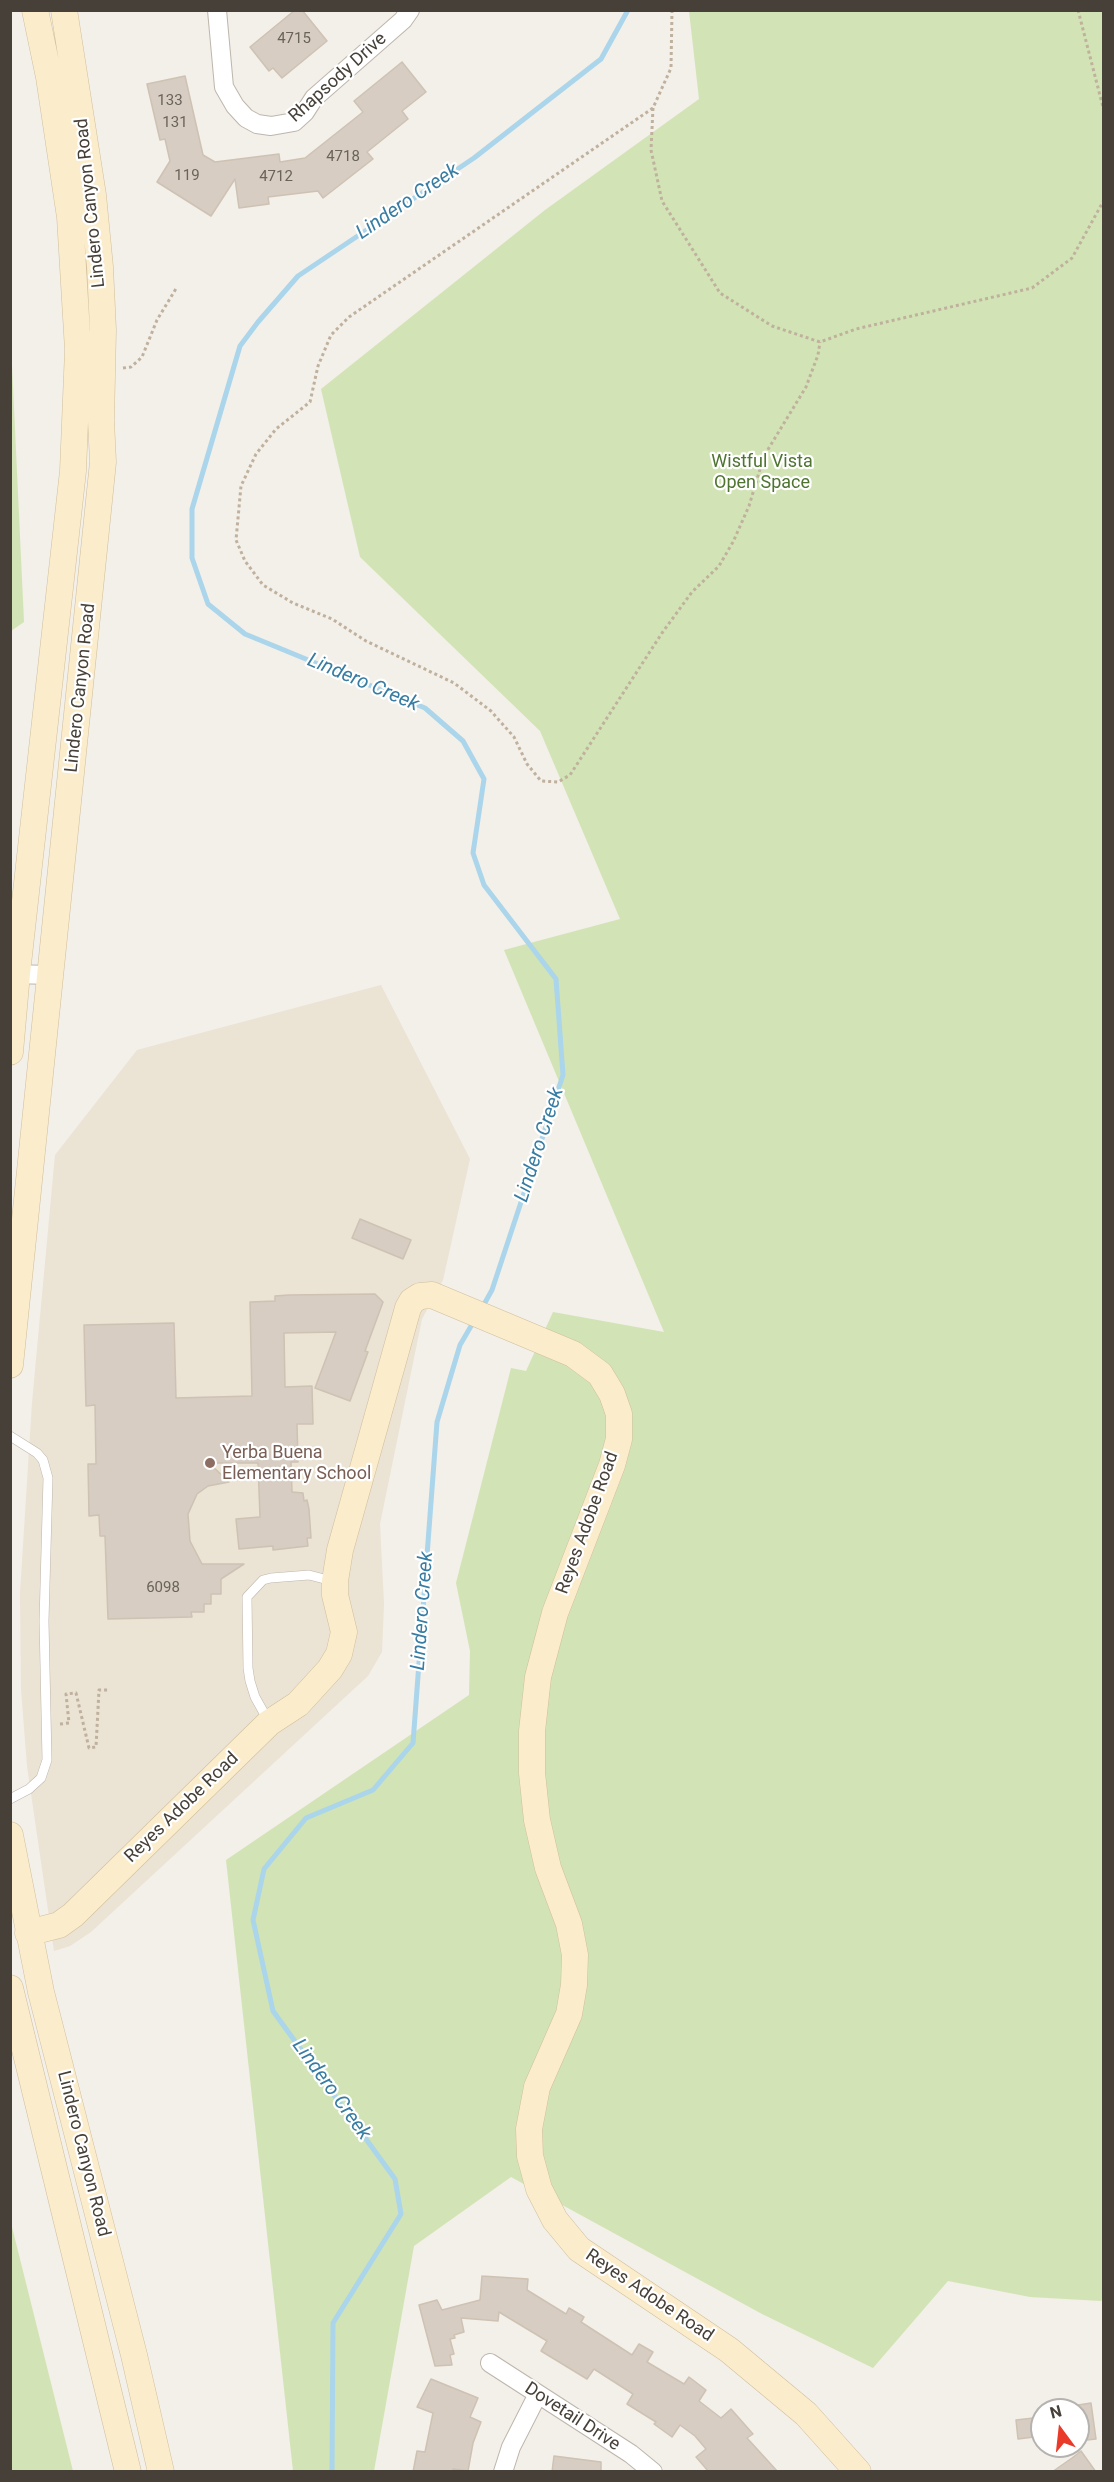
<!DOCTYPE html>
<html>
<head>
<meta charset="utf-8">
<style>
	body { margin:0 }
	#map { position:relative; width:1114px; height:2482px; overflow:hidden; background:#f3efe9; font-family:Roboto,sans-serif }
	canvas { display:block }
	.frame { position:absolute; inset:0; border:12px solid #464038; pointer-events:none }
	.north { position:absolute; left:1030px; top:2398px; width:60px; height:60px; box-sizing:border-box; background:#fff; border:2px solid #b5b3af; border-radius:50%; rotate:345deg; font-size:16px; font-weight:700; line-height:24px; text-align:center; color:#464038 }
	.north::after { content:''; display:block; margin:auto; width:21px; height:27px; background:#ea3a2a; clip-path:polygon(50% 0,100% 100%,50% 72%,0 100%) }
</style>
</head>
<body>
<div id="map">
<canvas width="1114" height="2482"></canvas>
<div class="frame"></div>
<div class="north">N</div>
</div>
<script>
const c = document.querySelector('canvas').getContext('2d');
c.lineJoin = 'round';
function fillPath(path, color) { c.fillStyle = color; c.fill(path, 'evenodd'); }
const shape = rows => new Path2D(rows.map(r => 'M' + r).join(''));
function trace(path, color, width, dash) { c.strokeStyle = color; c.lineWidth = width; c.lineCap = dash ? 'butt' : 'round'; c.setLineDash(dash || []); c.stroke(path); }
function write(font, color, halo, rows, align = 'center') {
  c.font = font + ' Roboto,sans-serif'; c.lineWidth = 4.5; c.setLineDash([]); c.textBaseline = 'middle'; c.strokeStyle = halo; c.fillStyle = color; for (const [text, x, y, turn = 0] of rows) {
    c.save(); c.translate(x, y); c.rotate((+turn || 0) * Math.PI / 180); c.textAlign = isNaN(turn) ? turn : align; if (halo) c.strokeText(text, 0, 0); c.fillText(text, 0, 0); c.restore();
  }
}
fillPath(shape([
	[381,985,470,1159,443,1280,422,1319,380,1524,384,1604,382,1652,368,1676,91,1932,70,1946,54,1951,27,1766,21,1689,20,1593,32,1403,55,1155,137,1050]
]), '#ebe3d4');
fillPath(shape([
	[689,11,1103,11,1103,2299,1101,2301,1030,2297,948,2281,873,2368,762,2314,511,2177,414,2246,374,2471,293,2471,226,1860,469,1695,470,1651,456,1583,511,1368,526,1371,553,1312,664,1332,504,950,620,919,540,731,360,557,321,389,545,210,699,99],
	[10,322,24,622,11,631,10,631],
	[10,2223,11,2223,73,2471,11,2471]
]), '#d2e4b5');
trace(shape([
	[482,1308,492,1290,563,1075,556,979,484,885,473,853,484,779,463,741,425,708,245,634,208,604,192,558,192,509,240,346,258,322,298,276,474,158,601,59,628,10],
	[332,2472,333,2323,401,2214,395,2179,273,2011,253,1920,264,1869,306,1818,373,1790,413,1743,437,1422,460,1345,474,1321]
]), '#aad5eb', 5);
const building = shape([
	[295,10,302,10,327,41,282,78,273,68,269,71,250,47,295,10],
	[402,62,426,92,402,111,408,119,367,152,373,159,323,198,318,191,268,197,269,204,239,208,235,179,211,216,157,182,170,161,165,139,160,140,147,84,185,76,203,155,215,162,279,154,280,162,305,158,363,112,354,101,402,62],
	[360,1219,411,1240,403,1259,352,1238,360,1219],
	[375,1294,383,1302,365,1351,368,1352,350,1401,315,1388,336,1332,284,1333,285,1387,312,1386,313,1424,297,1424,298,1462,291,1462,292,1492,303,1493,304,1501,307,1500,309,1509,311,1538,307,1538,308,1546,273,1550,273,1546,239,1549,236,1519,260,1517,258,1463,209,1463,229,1482,208,1486,197,1494,188,1514,190,1541,202,1564,244,1564,221,1579,221,1594,211,1594,211,1604,204,1604,204,1612,191,1612,192,1617,108,1619,105,1536,100,1536,99,1515,89,1516,88,1464,96,1464,95,1405,86,1406,84,1325,174,1323,176,1398,252,1396,250,1302,275,1301,275,1296,289,1295,375,1294],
	[482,2276,528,2279,527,2290,566,2314,569,2308,584,2317,581,2322,632,2355,639,2344,653,2352,647,2362,684,2384,689,2377,706,2390,699,2401,721,2418,731,2409,753,2434,747,2438,778,2472,709,2472,696,2457,706,2449,695,2436,680,2425,672,2437,654,2424,656,2422,627,2404,633,2394,594,2369,587,2379,541,2351,547,2341,499,2312,498,2321,461,2318,464,2332,454,2335,455,2338,450,2339,454,2354,450,2355,452,2365,435,2366,419,2305,437,2300,442,2310,480,2300,482,2276],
	[431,2379,478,2398,470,2417,481,2422,473,2443,468,2471,453,2469,453,2472,413,2472,417,2451,425,2452,433,2413,417,2407,431,2379],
	[1091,2403,1096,2439,1078,2441,1078,2405,1091,2403],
	[1042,2417,1042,2436,1018,2439,1016,2420,1042,2417],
	[1081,2451,1096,2472,1052,2472,1072,2458,1081,2451],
	[554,2456,601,2462,601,2472,552,2472,554,2456]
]);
fillPath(building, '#d7cdc2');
trace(building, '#cec2b3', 1.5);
const lane = shape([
	[10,1436,37,1453,43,1460,48,1478,44,1621,47,1760,41,1778,29,1789,10,1799],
	[269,1722,255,1697,250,1681,248,1668,247,1597,263,1580,271,1578,309,1575,332,1581]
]);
const street = shape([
	[217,10,224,87,235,106,246,118,257,124,271,126,294,122,305,112,314,98,403,20,410,10],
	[10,974,52,975],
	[490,2363,631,2454,653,2472],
	[503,2472,511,2447,538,2394]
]);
const secondary = shape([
	[10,1052,17,973,73,471,78,350,70,217,49,77,35,10],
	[10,1365,103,462,101,421,103,330,100,267,93,195,64,10],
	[10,1835,41,1992,134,2355,161,2472],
	[28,1933,59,1925,73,1915,269,1723,298,1704,330,1669,339,1654,344,1632,335,1595,335,1581,340,1550,408,1308,412,1301,420,1296,432,1295,573,1354,600,1374,612,1394,619,1414,619,1439,612,1465,555,1613,538,1677,532,1731,532,1773,537,1820,548,1868,569,1924,575,1955,574,1985,569,2014,537,2087,529,2129,530,2156,539,2189,555,2220,579,2249,729,2350,806,2414,858,2472],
	[10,1988,128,2472]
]);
trace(lane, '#beb6ac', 10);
trace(street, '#beb6ac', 20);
trace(secondary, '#cfbf9c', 27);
trace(shape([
	[672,10,671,68,653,108,349,317,331,335,318,366,310,402,276,429,256,454,241,486,236,540,245,561,263,585,293,603,332,619,366,641,454,683,491,711,514,737,527,764,541,781,558,782,570,775,662,633,692,592,719,566,733,542,749,506,764,456,806,387,818,355,820,342],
	[1078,10,1104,111],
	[653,108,651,150,662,201,720,293,772,326,820,342,856,329,1032,288,1072,258,1104,200],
	[123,368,131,367,142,357,157,320,177,287],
	[60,1724,69,1723,66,1694,76,1693,89,1748,96,1747,99,1690,108,1690]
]), '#bfb19e', 3, [3, 3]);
trace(lane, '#fff', 9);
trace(street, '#fff', 18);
trace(secondary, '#fbeccc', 26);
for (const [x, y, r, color] of [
	[210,1463,6,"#8d6e63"]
]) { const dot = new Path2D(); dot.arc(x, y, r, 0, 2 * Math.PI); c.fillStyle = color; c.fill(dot); trace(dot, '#fff', 2); }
write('15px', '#6a635a', null, [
	["4715",294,39],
	["133",170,101],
	["131",175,123],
	["4718",343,157],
	["119",187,176],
	["4712",276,177],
	["6098",163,1588]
]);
write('18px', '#464038', '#fff', [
	["Rhapsody Drive",338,78,-42],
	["Lindero Canyon Road",91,203,-96],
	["Lindero Canyon Road",81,688,-84],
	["Reyes Adobe Road",588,1523,-70],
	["Reyes Adobe Road",182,1808,-44],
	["Lindero Canyon Road",83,2154,76],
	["Reyes Adobe Road",649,2296,34],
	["Dovetail Drive",572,2417,33]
]);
write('18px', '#4e742f', '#fff', [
	["Wistful Vista",762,462],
	["Open Space",762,483]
]);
write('18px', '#785e54', '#fff', [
	["Yerba Buena",222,1453],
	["Elementary School",222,1474]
], 'left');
write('italic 20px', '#377ca2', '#fff', [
	["Lindero Creek",408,202,-34],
	["Lindero Creek",363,683,23],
	["Lindero Creek",540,1145,-72],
	["Lindero Creek",423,1611,-86],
	["Lindero Creek",331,2090,54]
]);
</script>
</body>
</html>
